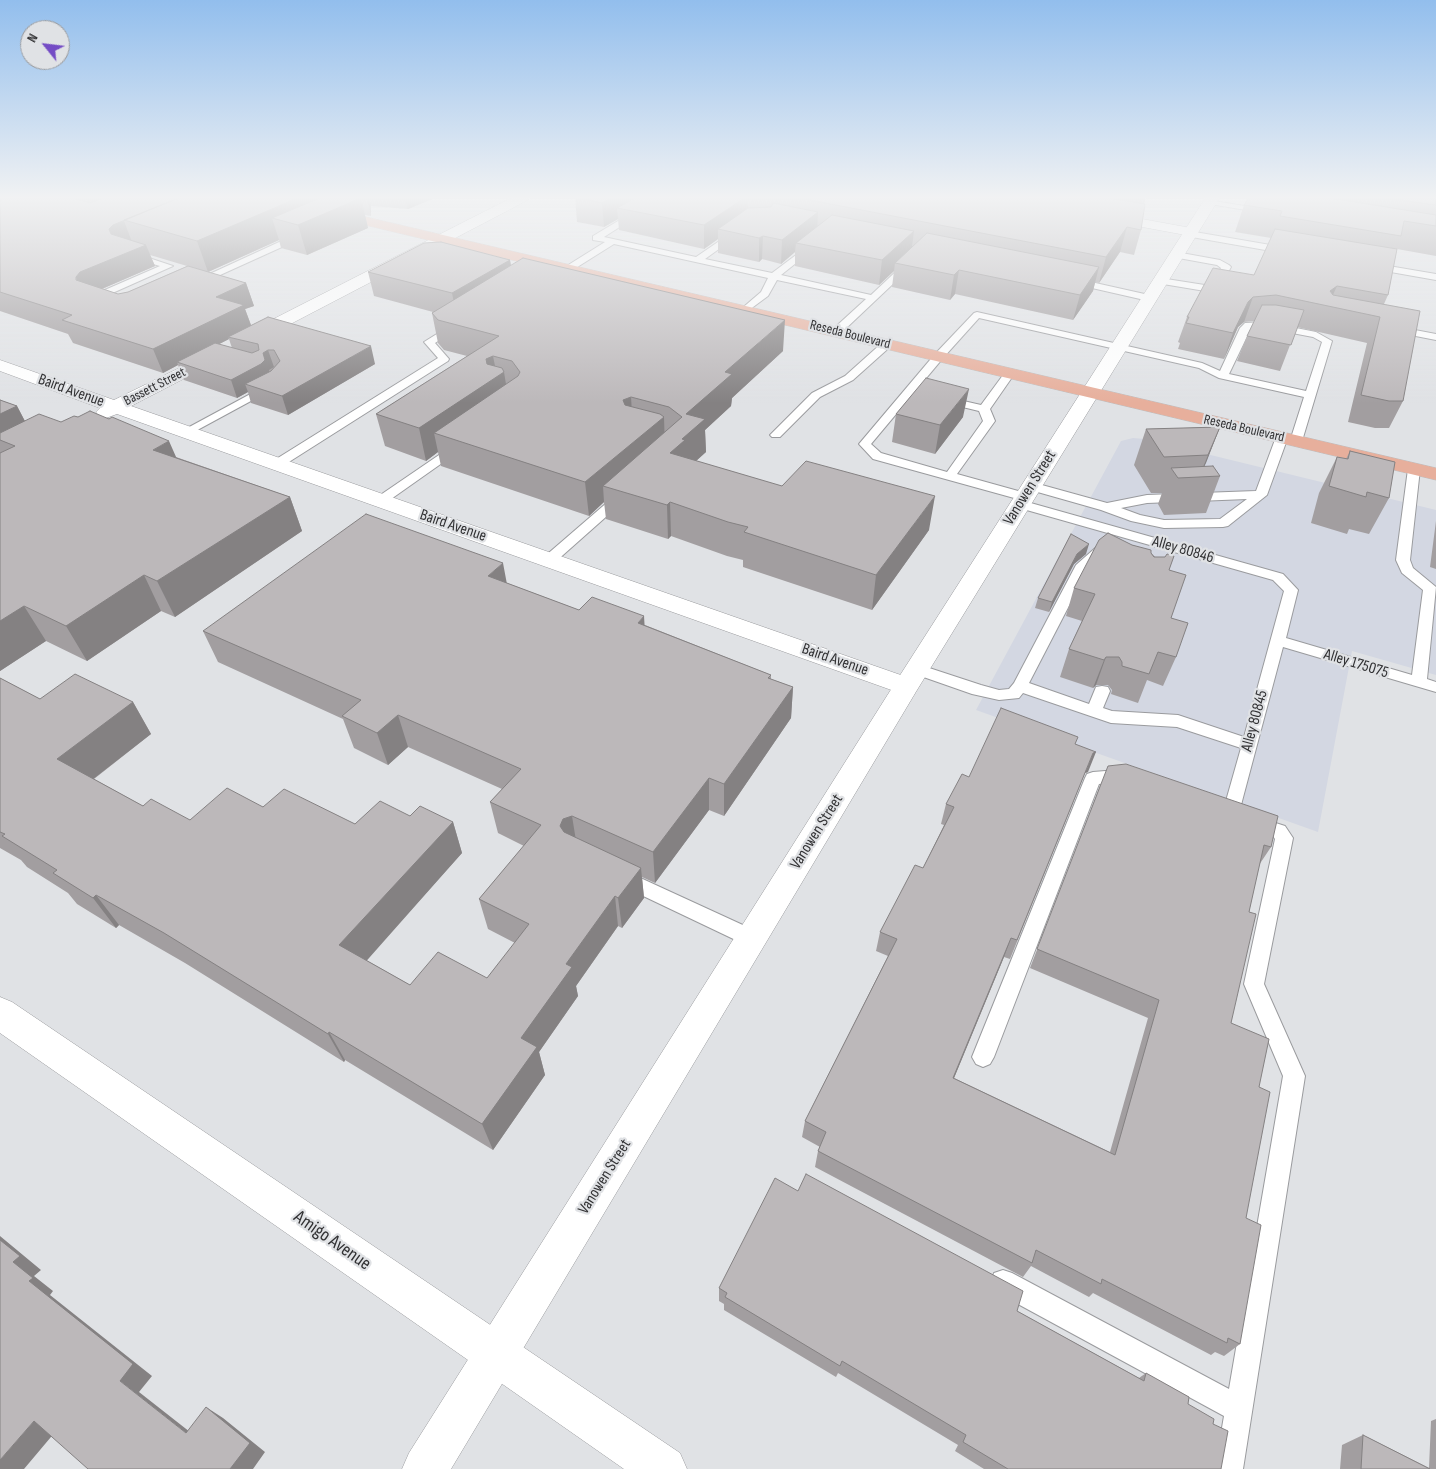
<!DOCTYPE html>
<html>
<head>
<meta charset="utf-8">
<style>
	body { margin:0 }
	#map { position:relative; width:1436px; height:1469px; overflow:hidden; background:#e0e2e5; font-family:"Sofia Sans Condensed",sans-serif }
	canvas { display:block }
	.north { position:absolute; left:20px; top:20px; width:50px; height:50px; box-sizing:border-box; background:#e0e2e5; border:1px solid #9a9b9e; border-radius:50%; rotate:299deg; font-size:14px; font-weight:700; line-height:20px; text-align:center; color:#313133 }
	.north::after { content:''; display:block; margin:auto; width:18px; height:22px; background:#744cc5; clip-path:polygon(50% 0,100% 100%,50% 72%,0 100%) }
</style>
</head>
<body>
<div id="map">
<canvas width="1436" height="1469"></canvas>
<div class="north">N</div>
</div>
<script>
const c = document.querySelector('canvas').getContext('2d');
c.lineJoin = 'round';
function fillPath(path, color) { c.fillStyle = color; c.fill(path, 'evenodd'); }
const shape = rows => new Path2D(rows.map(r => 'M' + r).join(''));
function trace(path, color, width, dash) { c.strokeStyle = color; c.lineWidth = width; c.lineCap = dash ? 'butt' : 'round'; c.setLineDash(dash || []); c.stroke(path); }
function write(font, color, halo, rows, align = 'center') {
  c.font = font + ' "Sofia Sans Condensed",sans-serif'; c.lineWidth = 4.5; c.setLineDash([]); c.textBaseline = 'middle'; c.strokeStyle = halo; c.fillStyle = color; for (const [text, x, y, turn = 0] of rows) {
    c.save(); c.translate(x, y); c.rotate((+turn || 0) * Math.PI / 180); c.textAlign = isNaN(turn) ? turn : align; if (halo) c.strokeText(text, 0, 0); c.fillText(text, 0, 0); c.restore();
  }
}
fillPath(shape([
	[1133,438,1145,439,1436,510,1436,675,1352,651,1318,832,976,710,1121,441]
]), '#d3d7e2');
const lane = shape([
	[1207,200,1264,209,1268,211,1264,213,1210,204,1207,204,1207,200],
	[633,212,640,214,604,237,696,257,734,231,737,232,737,236,705,259,772,273,812,243,815,244,815,248,781,275,871,295,905,263,908,262,913,265,840,334,836,335,832,334,832,330,866,299,777,280,768,296,745,313,740,310,761,292,768,278,614,244,571,271,565,271,565,267,605,242,593,240,593,236,633,212],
	[1189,231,1288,248,1292,251,1288,254,1186,236,1186,232,1189,231],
	[301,232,305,235,304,237,198,285,192,285,190,283,301,232],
	[131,252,173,266,99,299,97,303,91,303,91,296,160,266,128,257,128,253,131,252],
	[1176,252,1220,260,1229,265,1231,267,1218,290,1211,292,1157,283,1157,279,1160,278,1211,286,1221,268,1217,265,1173,257,1172,255,1176,252],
	[1371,263,1436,274,1436,280,1368,268,1368,264,1371,263],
	[1073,278,1149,295,1154,298,1149,301,1070,283,1070,279,1073,278],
	[977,312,1202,363,1220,371,1240,328,1245,323,1266,322,1316,332,1332,341,1302,441,1296,445,1290,441,1304,397,1219,378,1199,368,979,318,943,358,871,444,881,453,947,472,983,421,979,411,942,402,940,400,946,397,981,405,1006,371,1014,371,1015,373,990,409,995,421,957,474,1029,494,1031,497,1029,500,1025,501,873,459,859,444,935,354,974,313,977,312],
	[1251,328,1266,328,1313,337,1322,342,1306,391,1229,374,1251,328],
	[456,322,461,325,460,327,435,343,449,359,448,361,281,467,273,467,271,464,273,461,438,358,424,342,456,322],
	[1394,326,1436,334,1436,340,1390,331,1389,329,1394,326],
	[887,341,892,344,891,346,853,380,820,397,780,437,772,437,770,435,812,393,845,376,883,342,887,341],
	[269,384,273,385,274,387,273,389,190,434,186,435,180,432,269,384],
	[1282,433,1288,437,1267,495,1228,526,1223,527,1164,528,1131,521,1101,510,1027,489,1025,486,1031,482,1107,503,1147,495,1256,491,1276,437,1282,433],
	[1247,499,1220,519,1164,520,1140,515,1121,508,1147,503,1247,499],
	[458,442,464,446,462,449,384,504,376,504,374,501,376,498,458,442],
	[1414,465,1420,469,1410,560,1413,568,1436,587,1427,679,1436,682,1436,692,1283,647,1237,820,1231,822,1225,820,1222,815,1241,748,1177,727,1111,723,1023,693,1019,698,999,700,972,694,912,673,909,669,912,665,917,664,981,685,999,690,1009,689,1014,683,1076,565,1101,543,1106,542,1113,546,1089,567,1029,683,1089,704,1096,687,1102,686,1108,687,1110,691,1103,708,1112,711,1178,715,1244,737,1284,591,1273,580,1016,507,1014,504,1016,501,1020,500,1283,574,1298,590,1286,638,1412,675,1423,590,1402,573,1396,560,1408,469,1414,465],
	[621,493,627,497,625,500,554,563,544,563,542,560,544,557,617,494,621,493],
	[1118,770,1130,774,1132,778,1130,782,1124,784,1118,782,1099,784,994,1057,990,1064,983,1067,976,1064,972,1057,1085,778,1087,774,1093,772,1118,770],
	[1254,816,1285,826,1293,838,1264,984,1305,1076,1243,1469,1215,1469,1224,1416,994,1291,991,1282,994,1273,1003,1270,1012,1273,1229,1389,1283,1076,1244,984,1275,839,1273,836,1248,828,1245,823,1248,818,1254,816],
	[623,870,758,932,761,938,758,944,751,946,744,944,616,883,614,878,616,873,623,870]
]);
const street = shape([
	[513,197,530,197,528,200,256,342,250,343,244,342,241,338,244,334,513,197],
	[1104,212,1191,228,1196,229,1198,232,1196,235,1191,236,1099,219,1097,216,1104,212],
	[214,351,220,352,223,356,220,360,131,406,915,680,919,686,915,692,906,695,897,692,117,414,106,418,99,416,96,412,100,408,0,371,0,360,114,400,214,351],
	[0,997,12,1002,680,1453,687,1469,624,1469,0,1033,0,997]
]);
const secondary = shape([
	[1206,197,1220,197,917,690,451,1469,402,1469,409,1453,897,680,1206,197]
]);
const primary = shape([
	[257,197,281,197,1436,468,1436,480,264,201,257,197]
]);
trace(lane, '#9a9b9e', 2);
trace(street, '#9a9b9e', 1);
trace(secondary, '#9a9b9e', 1);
trace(primary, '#bdbdbe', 1);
fillPath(lane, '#fff');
fillPath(street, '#fff');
fillPath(secondary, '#fff');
fillPath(primary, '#e7af9c');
fillPath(shape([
	[0,197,437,197,408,209,371,206,371,216,365,215,368,228,307,255,281,248,279,240,208,272,246,283,254,306,245,309,251,325,375,364,288,415,251,403,248,392,237,398,184,380,178,365,163,373,73,343,68,334,0,311],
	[150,255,187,266,128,292,118,294,102,289,155,266],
	[229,339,232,348,219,344],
	[575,197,1146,197,1144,204,1141,230,1134,255,1120,252,1099,283,1095,282,1093,291,1073,320,955,294,950,300,892,287,894,271,879,285,795,266,795,252,781,264,762,259,759,262,718,253,718,239,704,249,619,230,618,219,604,227,577,222],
	[1249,197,1436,197,1436,256,1397,249,1388,295,1384,304,1403,401,1389,428,1375,428,1348,422,1367,343,1297,327,1280,371,1237,361,1247,336,1254,321,1244,322,1238,327,1224,359,1178,349,1180,343,1178,342,1187,317,1254,275,1271,238,1235,232,1244,205],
	[510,260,511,266,783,351,732,398,731,406,705,430,706,452,696,461,929,530,872,610,743,567,743,560,727,556,671,536,668,539,606,519,604,502,589,516,441,466,438,452,426,461,385,446,376,414,467,356,444,350,438,343,432,313,433,312,374,296,368,272],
	[0,400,17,406,25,421,61,422,176,457,290,497,302,531,175,617,161,611,87,661,46,641,0,671],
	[896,414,963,417,935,454,892,442],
	[1220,427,1204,467,1220,476,1206,513,1164,515,1158,504,1162,493,1151,493,1134,465,1146,429],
	[1350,451,1389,498,1369,534,1349,529,1347,534,1311,523,1319,493,1337,457,1346,459],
	[1436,521,1436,569,1430,567],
	[1071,534,1086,554,1074,564,1049,612,1035,608,1038,598],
	[1132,545,1151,553,1169,570,1171,618,1176,657,1163,686,1147,680,1138,703,1111,694,1112,690,1108,685,1096,685,1093,688,1060,677,1069,649,1082,621,1066,616,1074,588],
	[507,583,579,610,645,625,771,675,771,679,793,687,791,718,724,816,709,810,655,883,642,877,644,898,622,928,618,926,576,986,578,996,539,1052,545,1075,493,1150,345,1060,344,1062,185,963,119,925,116,928,77,904,68,893,27,867,21,860,0,848,0,678,40,699,133,702,151,734,94,779,143,806,190,820,263,807,355,824,410,816,453,822,462,853,366,960,410,985,487,978,515,943,488,929,479,899,524,846,498,833,490,802,502,789,408,747,388,765,354,748,343,719,218,662,203,631],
	[1075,745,1088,772,1085,773,1010,959,1004,957,954,1078,1110,1152,1148,1018,1030,968,1100,786,1271,847,1259,865,1249,912,1231,1023,1259,1087,1246,1218,1240,1344,1224,1356,1215,1352,1211,1355,1093,1293,1089,1297,1031,1266,1023,1277,815,1167,818,1151,820,1147,802,1137,805,1121,888,956,876,951,880,932,923,868,944,825,941,824,946,804,969,777],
	[719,1288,1017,1311,1139,1378,1146,1373,1213,1424,1221,1469,984,1469,955,1451,958,1445,838,1373,836,1377,724,1310,724,1304,719,1301],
	[1436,1419,1436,1469,1340,1469,1342,1445,1363,1435,1429,1468,1431,1421]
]), '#a29ea0');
fillPath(shape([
	[91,197,144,197,98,214],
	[300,197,361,198,368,228,307,255,298,225,272,218,279,240,208,272,197,241],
	[367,197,369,197,371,206,371,216],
	[405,197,437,197,408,209],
	[613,197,651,197,617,208,618,219,604,227,602,203],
	[748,198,748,221,718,229,718,239,704,249,704,225,740,201],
	[818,212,817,235,796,243,795,252,781,264,782,240],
	[124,221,132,242,118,251,109,229,113,225],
	[1127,227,1120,252,1099,283,1106,257],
	[914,231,911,254,895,263,894,271,879,285,882,260],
	[763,236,762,259,759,262,759,238],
	[146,245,155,266,90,294,86,303,76,277,80,272],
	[510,260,514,284,457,318,452,293],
	[1099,267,1093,291,1073,320,1080,295],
	[959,270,955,294,950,300,954,275],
	[246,283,254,306,245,309,252,328,228,337,229,339,181,364,177,362,178,365,163,373,153,349,216,297],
	[1337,286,1328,306,1330,291],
	[1253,297,1244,322,1238,327,1224,359,1233,333,1248,302],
	[785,320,783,351,732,398,731,406,705,430,706,452,686,470,670,453,686,414,725,372],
	[371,346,375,364,288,415,282,396],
	[268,350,274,367,269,370,271,378,245,384,248,392,237,398,231,380,263,353],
	[493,356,497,376,504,372,509,403,434,433,438,452,426,461,419,428,486,359],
	[969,389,963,417,935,454,940,425],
	[631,397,633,429,623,400],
	[17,406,34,439,15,446,0,440,0,414],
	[664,417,665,450,603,486,604,502,589,516,585,482],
	[1220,427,1206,463,1199,477,1208,455],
	[169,441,184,475,153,450],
	[935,496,929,530,872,610,876,575],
	[290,497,302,531,175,617,157,581],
	[670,502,671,536,668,539,667,505],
	[1089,544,1086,554,1074,564,1049,612,1052,602,1077,554],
	[503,563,509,595,488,576],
	[144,575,161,611,87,661,66,626],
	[24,606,46,641,0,671,0,621],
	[644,616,646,648,638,623],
	[1106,657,1096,685,1093,688,1104,660],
	[793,687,791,718,724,816,724,784],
	[133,702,151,734,79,790,57,759],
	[398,715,408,747,388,765,377,733],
	[1096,752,1088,772,1085,773,1010,959,1093,753],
	[709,778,709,810,655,883,653,852],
	[572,816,577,847,568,850,560,826,563,819],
	[453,822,462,853,354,975,339,945],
	[641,868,644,898,622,928,618,898],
	[96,895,119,925,116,928,93,898],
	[615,896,618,926,576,986,578,996,539,1052,545,1075,493,1150,482,1124,521,1038,566,964],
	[1011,938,1004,957,947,1095,953,1078],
	[329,1032,345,1060,344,1062,328,1034],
	[0,1236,41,1270,34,1276,53,1291,50,1295,152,1376,139,1392,204,1443,186,1433,120,1381,29,1281,13,1262,0,1240],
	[206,1407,223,1418,265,1452,253,1469,230,1469],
	[34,1421,56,1431,24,1469,0,1469,0,1460]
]), '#848182');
const building = shape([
	[0,197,70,197,90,203,106,197,181,197,113,225,109,229,111,234,146,245,80,272,76,277,76,280,118,294,128,292,188,266,246,283,216,297,244,305,153,349,62,320,72,315,0,292,0,197],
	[181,197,300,197,197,241,124,220,181,197],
	[322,197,355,197,361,198,298,225,272,218,322,197],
	[575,197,613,197,602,203,575,197],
	[636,197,740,197,748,198,740,201,704,225,617,208,636,197],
	[794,197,1103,197,1145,204,1141,230,1127,227,1106,257,794,197],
	[1249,197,1324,197,1436,215,1436,226,1404,221,1401,236,1280,216,1282,211,1244,205,1249,197],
	[1379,197,1436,197,1436,205,1379,197],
	[773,203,818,212,782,240,763,236,759,238,718,229,748,208,771,207,773,203],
	[832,215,914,231,882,260,796,243,832,215],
	[1275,229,1397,249,1388,295,1337,286,1330,291,1333,295,1420,311,1403,401,1389,401,1361,395,1380,317,1276,295,1253,297,1248,302,1233,333,1186,323,1189,317,1187,317,1213,268,1254,275,1275,229],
	[927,233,1099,267,1080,295,959,270,954,275,895,263,927,233],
	[441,242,510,260,452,293,368,272,424,243,441,242],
	[523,258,785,320,725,372,732,374,686,414,705,419,682,439,685,440,670,453,782,486,806,461,935,496,876,575,744,532,748,527,728,522,670,502,667,505,603,486,682,417,669,407,631,397,623,400,625,405,660,414,664,417,585,482,434,433,518,376,520,372,512,361,493,356,486,359,487,364,502,368,504,372,419,428,376,414,499,336,438,320,432,313,523,258],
	[1262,305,1276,305,1304,310,1291,345,1247,336,1262,305],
	[268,317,371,346,282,396,245,384,271,371,280,361,274,350,268,350,263,353,265,360,261,364,231,380,177,362,215,343,252,353,259,350,258,344,228,337,268,317],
	[926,378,969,389,940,425,896,414,926,378],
	[0,400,17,406,0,414,0,400],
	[90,411,109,419,112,417,169,441,153,450,290,497,157,581,144,575,66,626,24,606,0,621,0,453,15,446,0,440,0,433,39,414,61,422,74,416,78,417,90,411],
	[1220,427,1208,455,1164,457,1146,429,1220,427],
	[1350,451,1395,462,1389,498,1367,492,1366,497,1329,486,1337,457,1348,459,1350,451],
	[1213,466,1220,476,1178,478,1171,468,1213,466],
	[366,514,503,563,488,576,579,610,592,597,644,616,638,623,771,675,768,678,793,687,724,784,709,778,653,852,572,816,563,819,560,826,564,832,641,868,618,898,615,896,566,964,572,967,521,1038,537,1047,482,1124,329,1032,328,1034,164,933,96,895,93,898,53,873,57,870,2,836,5,834,0,832,0,678,40,699,75,674,133,702,57,759,143,806,151,799,190,820,227,788,263,807,284,789,355,824,380,801,410,816,420,806,453,822,339,945,410,985,438,952,487,978,529,924,479,899,541,825,490,802,521,769,398,715,377,733,342,716,361,700,203,631,366,514],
	[1108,533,1132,545,1151,550,1151,553,1154,557,1165,557,1167,554,1174,556,1169,570,1186,575,1171,618,1188,623,1176,657,1158,652,1149,674,1122,666,1122,662,1119,657,1106,657,1104,660,1069,649,1095,594,1074,588,1099,540,1108,533],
	[1071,534,1089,544,1077,554,1052,602,1038,598,1071,534],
	[1001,708,1078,737,1075,744,1096,752,1093,753,1017,940,1011,938,953,1078,1115,1155,1159,1000,1037,949,1108,766,1126,764,1278,816,1271,847,1264,845,1249,912,1256,914,1231,1023,1269,1039,1259,1087,1270,1092,1246,1218,1261,1225,1240,1344,1228,1338,1227,1343,1102,1279,1101,1284,1036,1250,1032,1263,818,1151,826,1132,805,1121,897,939,880,932,915,865,923,868,954,807,946,804,962,774,969,777,1001,708],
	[806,1174,1023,1291,1017,1311,1144,1381,1146,1373,1189,1397,1188,1404,1214,1419,1213,1424,1228,1431,1221,1469,1008,1469,963,1442,966,1435,842,1361,840,1366,725,1297,727,1293,719,1288,775,1178,798,1191,806,1174],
	[0,1240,20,1256,13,1262,33,1278,29,1281,133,1364,120,1381,186,1433,206,1407,250,1443,230,1469,88,1469,34,1421,0,1460,0,1240],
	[1363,1435,1430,1469,1361,1469,1363,1435]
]);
fillPath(building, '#bcb8ba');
trace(building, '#848182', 1);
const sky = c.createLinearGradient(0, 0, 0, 403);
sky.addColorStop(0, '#92beed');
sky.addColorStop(0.49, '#f1f2f3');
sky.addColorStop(1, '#f1f2f300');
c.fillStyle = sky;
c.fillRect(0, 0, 1436, 403);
write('14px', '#313133', '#e0e2e5', [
	["Reseda Boulevard",850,335,14],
	["Bassett Street",155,387,-27],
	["Reseda Boulevard",1244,429,13]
]);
write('16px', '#313133', '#e0e2e5', [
	["Baird Avenue",71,391,20],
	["Vanowen Street",1030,488,-58],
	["Baird Avenue",453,526,19],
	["Alley 80846",1183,550,16],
	["Baird Avenue",835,660,19],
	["Alley 175075",1356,664,17],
	["Alley 80845",1255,721,-75],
	["Vanowen Street",817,832,-58],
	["Vanowen Street",605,1177,-58]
]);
write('19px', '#313133', '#e0e2e5', [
	["Amigo Avenue",332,1241,35]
]);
</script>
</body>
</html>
